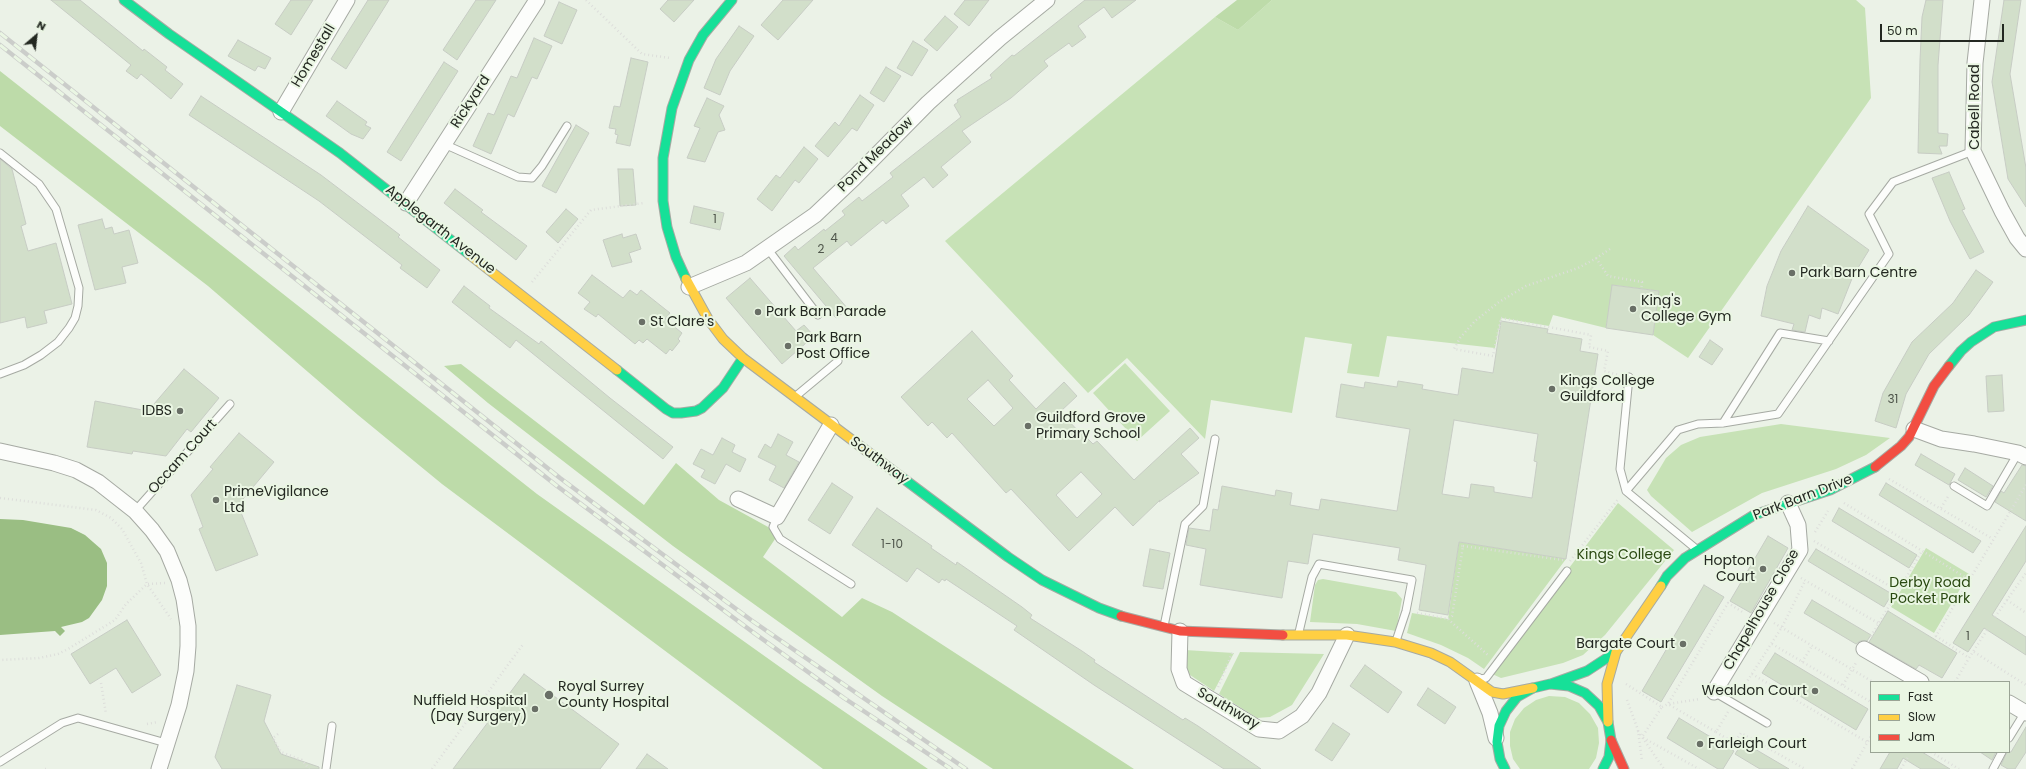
<!DOCTYPE html>
<html>
<head>
<meta charset="utf-8">
<style>
	body { margin:0 }
	#map { position:relative; width:2026px; height:769px; overflow:hidden; background:#ebf2e7; font-family:Poppins,sans-serif }
	canvas { display:block }
	.legend { position:absolute; left:1870px; top:681px; width:140px; height:72px; box-sizing:border-box; background:#eaf6e3; border:1px solid #9aa495; margin:0; padding:5px 7px; list-style:none; font-size:12px; color:#232821 }
	.legend li { display:flex; align-items:center; gap:8px; height:20px }
	.legend b { width:20px; border:1px solid #9aa495 }
	.north { position:absolute; left:16px; top:16px; width:40px; height:40px; -webkit-text-stroke:3px #eaf6e3; paint-order:stroke; rotate:28deg; font-size:11px; font-weight:700; line-height:16px; text-align:center; color:#232821 }
	.north::after { content:''; display:block; margin:auto; width:14px; height:18px; background:#232821; clip-path:polygon(50% 0,100% 100%,50% 72%,0 100%) }
	.scale { position:absolute; left:1880px; top:24px; width:124px; height:18px; box-sizing:border-box; border:2px solid #232821; border-top:0; padding-left:5px; font-size:12px; line-height:14px; white-space:nowrap; color:#232821; -webkit-text-stroke:3px #eaf6e3; paint-order:stroke }
</style>
</head>
<body>
<div id="map">
<canvas width="2026" height="769"></canvas>
<ul class="legend">
<li><b style="height:5px;background:#16e098"></b>Fast</li>
<li><b style="height:5px;background:#ffcf43"></b>Slow</li>
<li><b style="height:5px;background:#f24e42"></b>Jam</li>
</ul>
<div class="north">N</div>
<div class="scale">50 m</div>
</div>
<script>
const c = document.querySelector('canvas').getContext('2d');
c.lineJoin = 'round';
function fillPath(path, color) { c.fillStyle = color; c.fill(path, 'evenodd'); }
const shape = rows => new Path2D(rows.map(r => 'M' + r).join(''));
function trace(path, color, width, dash) { c.strokeStyle = color; c.lineWidth = width; c.lineCap = dash ? 'butt' : 'round'; c.setLineDash(dash || []); c.stroke(path); }
function write(font, color, halo, rows, align = 'center') {
  c.font = font + ' Poppins,sans-serif'; c.lineWidth = 4; c.setLineDash([]); c.textBaseline = 'middle'; c.strokeStyle = halo; c.fillStyle = color; for (const [text, x, y, turn = 0] of rows) {
    c.save(); c.translate(x, y); c.rotate((+turn || 0) * Math.PI / 180); c.textAlign = isNaN(turn) ? turn : align; if (halo) c.strokeText(text, 0, 0); c.fillText(text, 0, 0); c.restore();
  }
}
fillPath(shape([
	[1272,0,1856,0,1865,8,1871,98,1688,358,1653,335,1659,291,1613,285,1606,328,1553,315,1549,326,1501,318,1495,348,1387,336,1379,377,1347,373,1352,344,1305,337,1292,413,1211,400,1205,439,1127,358,1088,393,945,241,1215,17,1238,30],
	[1125,363,1170,411,1137,441,1093,393],
	[1781,424,1890,438,1866,455,1836,469,1762,493,1692,532,1651,496,1647,490,1666,458,1681,445,1700,437],
	[1618,503,1674,550,1605,635,1583,655,1563,663,1501,678,1490,673],
	[1459,542,1566,559,1484,669,1468,658,1441,645,1407,633,1412,613,1448,619],
	[1926,548,1969,574,1934,633,1891,607],
	[1323,579,1396,592,1402,599,1396,631,1357,624,1310,622,1315,585,1318,580],
	[1185,650,1234,653,1214,691,1190,675,1185,667],
	[1240,652,1324,654,1292,705,1270,717,1257,718,1219,694],
	[1549,696,1565,697,1579,703,1590,714,1598,728,1599,743,1596,758,1589,769,1520,769,1513,759,1510,746,1510,732,1515,719,1524,708,1536,700]
]), '#c7e2b6');
fillPath(shape([
	[1237,0,1272,0,1238,30,1215,17],
	[0,71,537,494,801,682,928,769,823,769,442,484,358,415,208,286,0,126],
	[461,364,644,505,676,463,719,500,779,533,763,557,842,617,862,598,892,612,1134,769,993,769,882,696,673,546,488,403,444,366]
]), '#bddba9');
fillPath(shape([
	[0,519,23,520,71,528,85,535,101,549,107,563,107,586,102,600,89,618,82,622,61,627,65,631,60,636,55,631,0,635]
]), '#9abe83');
const building = shape([
	[51,0,80,0,143,51,144,49,167,67,165,70,183,84,171,99,141,74,137,79,126,71,131,65,51,0],
	[291,0,313,0,291,35,275,24,291,0],
	[368,0,389,0,346,69,331,59,368,0],
	[476,0,496,0,457,60,443,50,476,0],
	[668,0,694,0,674,22,660,9,668,0],
	[783,0,813,0,778,40,761,25,783,0],
	[965,0,989,0,969,26,954,14,965,0],
	[1085,0,1136,0,1112,18,1104,7,1078,26,1086,37,1072,47,1069,43,1044,61,1048,66,1011,98,962,131,971,142,941,167,948,175,933,188,924,177,901,195,909,206,886,224,883,220,851,246,847,241,813,268,848,309,836,318,784,256,795,246,798,250,824,229,825,231,845,215,842,211,859,197,862,201,893,177,890,173,961,117,954,105,958,102,957,100,992,78,990,75,1012,55,1014,56,1085,0],
	[1926,0,1943,0,1938,65,1938,133,1948,134,1947,146,1939,146,1942,154,1918,153,1920,60,1922,17,1926,0],
	[2004,0,2021,0,2010,74,2026,168,2026,207,2008,179,1992,82,2004,0],
	[559,2,577,10,562,44,544,36,559,2],
	[945,16,958,27,937,51,924,40,945,16],
	[739,26,754,36,730,71,720,95,704,88,716,59,739,26],
	[534,38,552,46,537,79,532,77,514,117,508,114,491,154,473,146,488,113,494,115,511,76,517,78,534,38],
	[238,40,271,58,265,69,258,66,255,71,228,56,238,40],
	[913,41,928,50,912,76,897,68,913,41],
	[631,58,648,62,630,146,616,143,618,135,615,134,616,129,609,128,614,106,620,107,631,58],
	[444,62,458,71,401,161,387,152,444,62],
	[886,67,901,76,884,102,870,93,886,67],
	[860,95,874,105,857,131,852,128,828,157,815,146,835,122,839,126,860,95],
	[201,96,321,175,400,235,398,237,440,270,427,288,400,268,402,265,319,201,189,115,201,96],
	[707,98,724,106,719,115,725,130,718,132,705,162,687,158,700,128,694,126,707,98],
	[337,101,367,122,365,125,371,128,363,139,351,134,326,116,337,101],
	[576,125,589,133,556,193,542,186,576,125],
	[804,147,818,159,799,183,795,180,772,211,757,199,776,175,780,178,804,147],
	[0,159,12,169,26,224,21,226,28,251,56,243,72,304,44,311,47,323,27,328,25,317,0,323,0,159],
	[618,169,633,169,636,205,620,206,618,169],
	[1949,172,1965,209,1962,210,1984,252,1970,259,1950,221,1932,178,1949,172],
	[455,189,483,210,481,212,527,246,516,260,444,203,455,189],
	[694,206,724,213,720,230,690,223,694,206],
	[1808,206,1869,250,1853,276,1838,314,1822,308,1820,319,1809,315,1805,332,1792,330,1794,324,1761,316,1767,286,1781,251,1808,206],
	[566,209,578,219,558,243,546,232,566,209],
	[102,219,105,229,112,227,114,234,129,230,138,263,122,267,126,283,95,290,78,225,102,219],
	[622,234,623,238,636,234,641,249,629,253,632,262,612,267,603,240,622,234],
	[1976,270,1993,282,1969,315,1929,354,1906,394,1896,428,1875,421,1883,393,1912,342,1953,303,1976,270],
	[592,275,623,298,630,290,637,295,641,290,670,313,665,319,682,333,678,339,680,341,672,351,670,349,666,354,647,339,643,343,639,340,635,344,598,314,596,317,584,309,590,302,578,293,592,275],
	[750,278,796,331,804,325,814,336,782,364,726,298,750,278],
	[1612,285,1659,291,1653,335,1606,328,1612,285],
	[464,286,490,306,489,308,539,344,541,341,610,398,673,447,663,459,516,340,510,348,452,302,464,286],
	[1501,321,1548,329,1547,333,1582,339,1580,351,1598,354,1566,559,1459,542,1448,615,1419,610,1426,565,1398,560,1400,548,1313,534,1308,564,1288,561,1282,598,1200,585,1206,549,1186,545,1189,528,1210,531,1213,509,1218,510,1222,486,1275,496,1276,490,1292,493,1290,505,1319,510,1321,499,1397,511,1410,429,1336,417,1341,384,1364,388,1365,382,1397,387,1398,381,1423,385,1422,389,1458,395,1462,368,1493,373,1501,321],
	[1454,420,1538,434,1534,461,1537,462,1532,498,1494,492,1494,487,1471,484,1469,498,1442,494,1454,420],
	[972,331,1013,376,1009,380,1036,409,1064,382,1077,396,1061,411,1062,414,1084,437,1085,436,1093,444,1097,441,1134,480,1190,428,1199,438,1181,454,1199,473,1159,502,1160,500,1133,526,1115,507,1069,551,1011,489,1006,493,952,433,947,438,932,422,928,426,901,397,972,331],
	[988,380,1013,408,994,426,967,399,988,380],
	[1081,472,1102,494,1077,518,1056,495,1081,472],
	[1710,340,1723,349,1712,365,1699,357,1710,340],
	[184,369,219,398,191,432,187,429,166,456,133,451,132,454,87,447,95,401,148,411,184,369],
	[2002,375,2004,411,1988,412,1986,376,2002,375],
	[239,433,274,462,238,505,258,555,216,571,199,529,203,527,191,495,213,469,210,467,239,433],
	[778,434,793,442,786,455,799,462,784,488,769,480,776,466,758,457,765,444,771,448,778,434],
	[722,438,735,445,732,452,746,459,740,472,726,464,715,484,701,477,705,470,693,464,701,449,713,455,722,438],
	[1921,454,1955,474,1949,485,1915,465,1921,454],
	[2022,465,2026,466,2026,521,1995,502,2001,491,2004,493,2022,465],
	[1965,468,1993,486,1986,497,1958,480,1965,468],
	[832,483,853,497,830,534,808,520,832,483],
	[1886,483,1981,541,1973,553,1879,495,1886,483],
	[877,508,932,546,931,548,956,565,957,562,1022,607,1032,615,1030,618,1082,651,1095,660,1094,662,1183,720,1185,718,1198,726,1261,769,1224,769,1094,685,1014,630,1017,626,946,579,945,581,942,579,939,583,917,568,907,582,852,545,877,508],
	[1839,508,1917,555,1909,568,1832,521,1839,508],
	[2026,526,2026,561,1992,615,2026,637,2026,655,1984,628,1968,652,1953,643,2026,526],
	[1768,536,1788,548,1751,613,1730,601,1768,536],
	[1150,549,1170,553,1163,589,1143,586,1150,549],
	[1816,549,1892,594,1884,607,1808,561,1816,549],
	[1704,585,1724,597,1661,702,1642,691,1704,585],
	[1812,600,1871,635,1867,641,1860,641,1856,644,1804,613,1812,600],
	[1888,611,1957,653,1942,678,1919,665,1916,669,1869,642,1888,611],
	[127,620,161,675,132,693,116,668,90,684,71,654,127,620],
	[1775,653,1868,709,1856,730,1762,673,1775,653],
	[1365,665,1402,692,1388,713,1350,686,1365,665],
	[524,674,619,744,600,769,453,769,524,674],
	[237,685,271,695,264,721,281,754,319,767,319,769,222,769,215,757,237,685],
	[1428,688,1456,707,1445,724,1417,705,1428,688],
	[1679,718,1734,751,1723,769,1718,769,1667,738,1679,718],
	[1333,723,1350,734,1332,761,1315,750,1333,723],
	[2026,727,2026,752,2015,769,2008,769,2001,765,2007,752,2011,752,2026,727],
	[1743,742,1789,769,1760,769,1735,754,1743,742],
	[1890,752,1922,752,1950,769,1921,769,1903,758,1897,769,1880,769,1890,752],
	[1980,752,1996,752,1992,760,1980,752],
	[647,754,668,769,636,769,647,754]
]);
fillPath(building, '#d2dfca');
trace(building, '#c7ccc4', 1);
const lane = shape([
	[444,144,518,177,532,178,542,166,567,126],
	[0,153,39,184,56,209,79,288,78,306,75,318,69,328,58,342,41,355,24,365,0,374],
	[767,248,818,315],
	[796,396,838,361],
	[1723,423,1780,333,1829,341],
	[1954,486,1987,506,2018,453],
	[1626,491,1620,469,1629,377],
	[135,511,230,404],
	[777,517,773,527,780,539,851,584],
	[1695,548,1626,491,1678,430,1698,424,1723,423,1778,414,1889,254,1869,214,1893,182,1973,151],
	[1164,626,1185,524,1203,506,1215,439],
	[1299,632,1312,577,1319,564,1412,580,1406,611,1396,641],
	[1481,679,1486,678,1567,571],
	[1714,692,1767,723],
	[2009,738,2025,712],
	[0,762,62,723,78,718,166,743],
	[326,769,332,726],
	[1993,769,2002,752]
]);
const street = shape([
	[1982,0,1975,63,1973,151,2002,211,2017,238,2026,249],
	[281,112,347,0],
	[406,203,537,0],
	[689,287,746,263,815,215,854,178,928,103,1000,38,1047,0],
	[1914,429,1941,439,1974,444,2018,453,2026,457],
	[0,451,54,463,76,470,98,482,135,511,152,530,167,551,179,580,184,599,188,626,188,646,186,671,179,705,159,769],
	[738,499,777,517,831,425],
	[1180,631,1179,669,1184,683,1259,729,1279,731,1302,716,1319,693,1347,635],
	[1864,649,1921,682],
	[1477,681,1490,713,1496,738],
	[1714,692,1800,550,1798,525,1788,503],
	[2009,703,2026,713]
]);
const fast = shape([
	[124,0,169,34,340,153,470,255],
	[686,279,676,257,667,227,663,201,663,158,672,108,689,60,703,35,732,0],
	[1949,366,1961,351,1971,342,1994,327,2026,320],
	[617,370,666,409,673,413,681,413,696,411,702,408,723,388,743,358],
	[872,455,1008,557,1042,580,1099,608,1121,616],
	[1661,586,1667,576,1685,558,1754,515,1830,490,1875,467],
	[1551,684,1587,671,1616,652],
	[1505,769,1500,759,1497,742,1499,726,1506,711,1517,697,1533,688,1550,684,1569,686,1585,693,1599,706,1608,722,1611,740,1609,757,1603,769]
]);
const slow = shape([
	[470,255,617,370],
	[686,279,708,319,723,339,743,358,872,455],
	[1283,635,1347,635,1395,642,1431,653,1450,662,1492,692,1503,694,1533,688],
	[1608,722,1607,684,1616,652,1661,586]
]);
const jam = shape([
	[1875,467,1901,446,1909,437,1934,386,1949,366],
	[1121,616,1180,631,1283,635],
	[1611,740,1624,769]
]);
trace(lane, '#a6aaa3', 9);
trace(street, '#a6aaa3', 17);
trace(fast, '#a6aaa3', 11);
trace(slow, '#a6aaa3', 11);
trace(jam, '#a6aaa3', 11);
trace(shape([
	[586,0,642,54,670,58],
	[1610,249,1595,259,1578,268,1526,286,1499,302,1475,321,1460,338,1454,349,1493,356,1501,318,1591,335,1589,347,1608,351,1604,371,1619,375],
	[1596,258,1608,276,1642,282,1641,289],
	[532,282,591,210,644,203],
	[1889,479,1993,539],
	[0,498,96,510,111,518,122,529,141,563,147,584,126,604,115,620,68,649,58,654,39,658,0,660],
	[1844,503,1968,579],
	[1941,508,1949,495],
	[1815,532,1828,511],
	[1814,541,1898,591],
	[1463,546,1563,560],
	[1570,561,1619,498],
	[1801,578,1878,623],
	[165,583,147,584,171,619],
	[2007,600,2026,613],
	[1417,613,1448,619,1452,616,1463,546,1459,546],
	[1995,617,2026,573],
	[1448,619,1489,656],
	[1774,623,1873,682],
	[1987,630,1969,658,1936,636,2026,485],
	[1871,636,1922,551],
	[1772,644,1871,702],
	[1974,652,2026,685],
	[1802,662,1812,646],
	[1752,674,1867,742],
	[1955,682,1969,658],
	[101,683,106,714],
	[1626,684,1662,707,1642,737,1699,769],
	[1843,685,1857,661],
	[1218,687,1233,651],
	[1739,694,1782,627,1805,581],
	[1627,700,1638,730,1642,761],
	[1662,707,1668,704,1700,699],
	[1728,712,1716,732,1668,704,1728,603,1744,613],
	[147,724,158,722],
	[1638,731,1664,769],
	[1716,732,1734,743,1741,733,1805,769],
	[278,734,273,738,281,752,302,760,309,769],
	[1931,752,1959,769],
	[45,769,46,769],
	[432,769,524,643],
	[1852,769,1871,736],
	[1901,769,1908,757]
]), '#dddedb', 2.5, [1, 3]);
trace(lane, '#fcfdfb', 7);
trace(street, '#fcfdfb', 15);
trace(fast, '#16e098', 9);
trace(slow, '#ffcf43', 9);
trace(jam, '#f24e42', 9);
const rail = shape([
	[0,33,560,478,751,620,966,769],
	[0,45,557,486,754,633,844,698,951,769]
]);
trace(rail, '#cbcdca', 4.5);
trace(rail, '#eaf6e3', 3, [9]);
for (const [x, y, r, color] of [
	[1792,273,4,"#696f66"],
	[1633,309,4,"#696f66"],
	[758,312,4,"#696f66"],
	[642,322,4,"#696f66"],
	[788,346,4,"#696f66"],
	[1552,389,4,"#696f66"],
	[180,411,4,"#696f66"],
	[1028,426,4,"#696f66"],
	[216,500,4,"#696f66"],
	[1763,569,4,"#696f66"],
	[1683,644,4,"#696f66"],
	[1815,691,4,"#696f66"],
	[549,695,5,"#696f66"],
	[535,709,4,"#696f66"],
	[1700,744,4,"#696f66"]
]) { const dot = new Path2D(); dot.arc(x, y, r, 0, 2 * Math.PI); c.fillStyle = color; c.fill(dot); trace(dot, '#eaf6e3', 1.5); }
write('12px', '#4f564b', null, [
	["1",715,220],
	["4",834,239],
	["2",821,250],
	["31",1893,400],
	["1-10",892,545],
	["1",1968,637]
]);
write('14px', '#232821', '#eaf6e3', [
	["Homestall",314,56,-59],
	["Rickyard",471,102,-57],
	["Cabell Road",1975,107,-90],
	["Pond Meadow",876,155,-45],
	["Applegarth Avenue",440,230,38],
	["Occam Court",183,457,-48],
	["Southway",879,461,37],
	["Park Barn Drive",1803,498,-21],
	["Chapelhouse Close",1762,610,-60],
	["Southway",1228,709,30]
]);
write('14px', '#232821', '#eaf6e3', [
	["Park Barn Centre",1800,273],
	["King's",1641,301],
	["College Gym",1641,317],
	["Park Barn Parade",766,312],
	["St Clare's",650,322],
	["Park Barn",796,338],
	["Post Office",796,354],
	["Kings College",1560,381],
	["Guildford",1560,397],
	["IDBS",172,411,"right"],
	["Guildford Grove",1036,418],
	["Primary School",1036,434],
	["PrimeVigilance",224,492],
	["Ltd",224,508],
	["Hopton",1755,561,"right"],
	["Court",1755,577,"right"],
	["Bargate Court",1675,644,"right"],
	["Royal Surrey",558,687],
	["County Hospital",558,703],
	["Wealdon Court",1807,691,"right"],
	["Nuffield Hospital",527,701,"right"],
	["(Day Surgery)",527,717,"right"],
	["Farleigh Court",1708,744]
], 'left');
write('14px', '#2a4911', '#eaf6e3', [
	["Kings College",1624,555],
	["Derby Road",1930,583],
	["Pocket Park",1930,599]
]);
</script>
</body>
</html>
